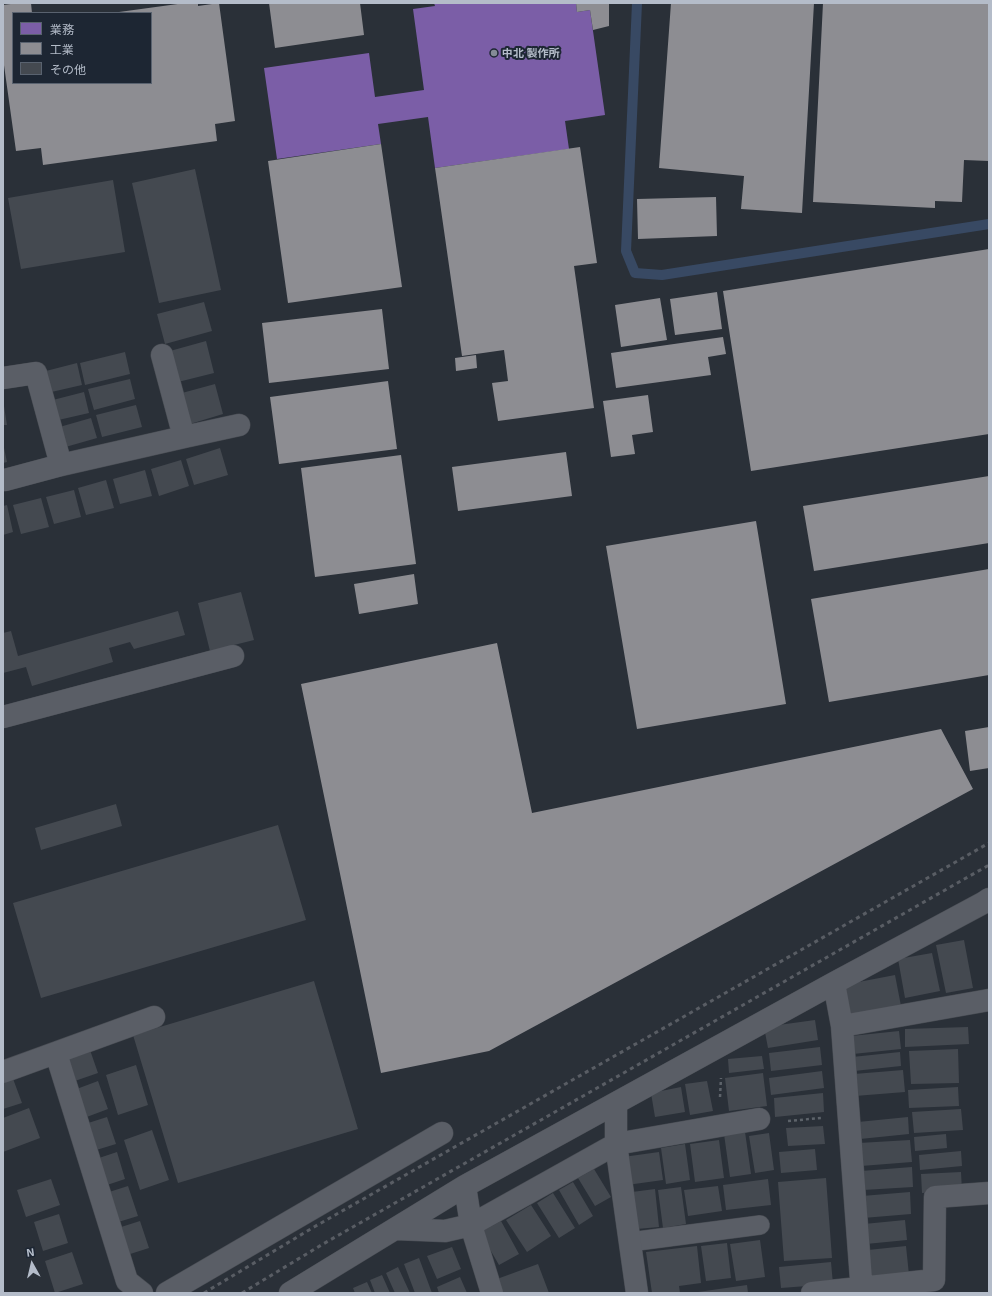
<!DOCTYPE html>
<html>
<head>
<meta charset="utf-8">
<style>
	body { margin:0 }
	#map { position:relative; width:992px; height:1296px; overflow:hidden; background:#2a3038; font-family:"Exo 2","Noto Sans JP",sans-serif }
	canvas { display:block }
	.frame { position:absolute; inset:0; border:4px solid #b4bcc9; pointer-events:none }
	.legend { position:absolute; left:12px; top:12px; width:140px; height:72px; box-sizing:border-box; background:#1d2633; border:1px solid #59626f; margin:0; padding:5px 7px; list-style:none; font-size:12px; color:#b4bcc9 }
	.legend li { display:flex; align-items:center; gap:8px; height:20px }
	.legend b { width:20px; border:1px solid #59626f }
	.north { position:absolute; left:12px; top:1244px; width:40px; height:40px; -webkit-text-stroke:3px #1d2633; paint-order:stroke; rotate:352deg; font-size:11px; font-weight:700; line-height:16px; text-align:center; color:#b4bcc9 }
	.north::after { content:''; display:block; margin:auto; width:14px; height:18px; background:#b4bcc9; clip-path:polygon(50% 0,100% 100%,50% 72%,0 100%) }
</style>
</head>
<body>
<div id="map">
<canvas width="992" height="1296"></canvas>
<div class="frame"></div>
<ul class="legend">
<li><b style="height:11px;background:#7b5ea7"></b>業務</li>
<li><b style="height:11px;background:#8d8d92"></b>工業</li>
<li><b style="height:11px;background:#444950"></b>その他</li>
</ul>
<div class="north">N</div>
</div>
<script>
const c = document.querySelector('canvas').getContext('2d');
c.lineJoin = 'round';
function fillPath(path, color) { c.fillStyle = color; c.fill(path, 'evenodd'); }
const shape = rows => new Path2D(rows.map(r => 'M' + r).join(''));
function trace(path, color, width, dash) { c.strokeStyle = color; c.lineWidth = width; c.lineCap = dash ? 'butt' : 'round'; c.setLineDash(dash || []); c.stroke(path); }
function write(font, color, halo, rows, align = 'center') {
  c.font = font + ' "Exo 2","Noto Sans JP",sans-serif'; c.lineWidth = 4; c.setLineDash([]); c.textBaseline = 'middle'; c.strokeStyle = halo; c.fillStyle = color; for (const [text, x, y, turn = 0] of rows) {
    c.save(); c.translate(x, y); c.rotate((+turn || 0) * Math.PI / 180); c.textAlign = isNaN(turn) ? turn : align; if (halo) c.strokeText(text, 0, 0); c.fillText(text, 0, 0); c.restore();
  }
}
fillPath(shape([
	[434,3,576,3,577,12,590,10,605,115,565,121,569,149,435,168,428,117,378,124,381,144,277,159,264,68,369,53,375,97,424,90,413,9,435,6]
]), '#7b5ea7');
fillPath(shape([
	[18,3,31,3,32,13,13,13,13,83,151,83,151,13,119,13,119,12,185,3,198,3,198,6,219,3,235,121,215,124,217,141,43,165,41,148,16,151,3,58,3,5],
	[269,3,360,3,364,35,275,48],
	[576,3,609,3,609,26,593,30,590,10,577,12],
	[671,3,814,3,802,213,741,209,744,176,659,168],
	[823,3,989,3,989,161,964,160,962,202,935,201,935,208,813,202],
	[381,144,402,287,288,303,268,161],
	[580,147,597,263,574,266,594,408,498,421,492,383,508,381,504,350,462,356,435,168],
	[716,197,717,236,638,239,637,199],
	[989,249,989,434,751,471,723,291],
	[717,292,722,329,675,335,670,299],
	[660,298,667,340,621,347,615,305],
	[382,309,389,369,269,383,262,323],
	[723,337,726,354,708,357,711,375,616,388,611,353],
	[476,355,477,368,456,371,455,358],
	[388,381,397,449,279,464,270,397],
	[648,395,653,432,632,435,635,454,611,457,603,401],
	[566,452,572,496,458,511,452,467],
	[401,455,416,564,315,577,301,468],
	[989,476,989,543,814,571,803,506],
	[756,521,786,704,637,729,606,546],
	[989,569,989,675,829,702,811,599],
	[414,574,418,604,359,614,354,584],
	[497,643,532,813,941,729,973,789,489,1051,381,1073,301,684],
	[989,727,989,768,970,771,965,731]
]), '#8d8d92');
trace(shape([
	[637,3,626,251,635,273,662,275,989,224]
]), '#384963', 10);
fillPath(shape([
	[195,169,221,290,159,303,132,183],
	[113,180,125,252,21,269,8,198],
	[204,302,212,331,165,344,157,314],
	[206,341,214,373,178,382,170,351],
	[125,352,130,374,85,385,80,363],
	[77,363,82,385,47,393,42,372],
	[130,379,135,399,94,410,88,389],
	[215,384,223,414,190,424,182,393],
	[84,392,89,413,54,421,49,401],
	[136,405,142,427,102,437,96,415],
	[3,406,4,406,7,425,3,425],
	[91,418,97,438,62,448,56,428],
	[3,443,7,462,3,463],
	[220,448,228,475,194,485,186,459],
	[181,460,189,486,159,496,151,469],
	[145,470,152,496,120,504,113,479],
	[106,480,114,508,86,515,78,488],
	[74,490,81,517,54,524,46,497],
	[41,498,49,527,21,534,13,505],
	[7,505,13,532,3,535,3,506],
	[241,592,254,640,210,651,198,603],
	[178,611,185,635,134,649,130,642,109,648,113,662,32,686,26,667,3,673,3,633,11,631,18,656],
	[116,804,122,826,41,850,35,828],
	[278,825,306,920,41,998,13,903],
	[964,940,973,988,946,993,936,945],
	[932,953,940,991,905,998,898,959],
	[895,975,901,1006,849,1016,843,985],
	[314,981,358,1129,178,1183,133,1035],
	[815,1020,818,1040,768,1048,764,1027],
	[968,1027,969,1044,905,1047,905,1029],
	[899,1031,901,1049,853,1054,851,1036],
	[820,1047,822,1065,771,1071,769,1053],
	[958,1049,959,1083,911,1084,909,1051],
	[90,1050,98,1073,72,1082,65,1058],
	[900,1052,901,1066,854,1071,852,1057],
	[762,1056,764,1069,729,1073,728,1059],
	[136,1065,148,1105,118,1115,106,1075],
	[903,1070,905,1092,855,1096,854,1074],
	[822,1071,824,1088,771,1095,769,1078],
	[763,1073,767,1106,729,1111,725,1078],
	[12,1076,22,1103,3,1109,3,1079],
	[98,1081,108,1109,84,1118,74,1090],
	[707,1081,713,1111,690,1115,685,1084],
	[681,1087,685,1112,655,1117,651,1093],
	[958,1087,959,1106,909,1108,908,1090],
	[823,1093,824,1112,775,1117,774,1098],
	[29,1108,40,1138,3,1152,3,1118],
	[961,1109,963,1130,914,1133,912,1112],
	[107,1117,116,1144,93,1151,85,1124],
	[908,1117,909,1134,860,1139,858,1122],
	[823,1126,825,1144,788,1146,786,1128],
	[152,1130,169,1180,140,1190,124,1140],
	[745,1132,751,1174,730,1177,724,1134],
	[769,1133,774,1170,755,1173,749,1136],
	[946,1134,947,1148,915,1151,914,1137],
	[719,1140,724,1178,695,1182,690,1144],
	[910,1140,912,1162,861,1166,859,1143],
	[685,1144,690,1180,666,1184,661,1148],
	[815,1149,817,1170,781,1173,779,1152],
	[961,1151,962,1166,920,1170,919,1155],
	[117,1152,125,1179,104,1186,96,1159],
	[659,1152,663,1180,627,1185,623,1157],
	[912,1167,913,1187,863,1190,861,1171],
	[594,1169,611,1197,595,1206,578,1178],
	[961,1172,962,1191,922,1193,921,1174],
	[826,1178,832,1258,784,1261,778,1182],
	[51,1179,60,1205,26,1217,17,1190],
	[768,1179,771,1205,726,1210,723,1185],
	[573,1182,593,1216,579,1225,559,1190],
	[128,1186,138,1216,115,1223,106,1193],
	[718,1186,722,1211,688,1216,684,1190],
	[681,1187,686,1224,663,1228,658,1190],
	[655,1189,659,1227,637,1229,632,1192],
	[910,1192,911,1214,863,1218,862,1196],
	[553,1193,575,1228,559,1238,537,1203],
	[531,1205,551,1236,527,1252,506,1220],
	[59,1214,68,1243,43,1251,34,1222],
	[905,1220,907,1240,866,1244,864,1224],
	[140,1221,149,1248,127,1255,118,1228],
	[501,1221,519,1254,499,1265,480,1232],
	[760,1240,765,1277,736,1281,730,1244],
	[727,1243,731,1278,706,1281,701,1246],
	[697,1246,701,1283,679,1286,680,1293,652,1293,646,1252],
	[906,1246,909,1275,870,1278,868,1250],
	[452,1247,461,1269,437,1279,427,1256],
	[72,1252,83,1284,55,1293,45,1261],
	[419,1258,432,1293,415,1293,404,1264],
	[831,1262,833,1284,781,1288,779,1267],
	[538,1264,549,1293,502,1293,497,1279],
	[398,1267,410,1293,395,1293,386,1273],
	[382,1275,390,1293,375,1293,370,1280],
	[460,1277,467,1293,439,1293,437,1287],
	[367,1282,372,1293,355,1293,353,1288],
	[747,1285,748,1293,698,1293,698,1292]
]), '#444950');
const service = shape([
	[630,1242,760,1225]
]);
const minor = shape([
	[3,378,36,373,61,465,184,437,162,355],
	[184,437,239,425],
	[5,480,61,465],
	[3,717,233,656],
	[834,983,842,1026,862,1293],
	[842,1026,989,1000],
	[56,1053,127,1281,142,1293],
	[3,1072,154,1017],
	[616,1104,616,1144,637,1293],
	[465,1186,471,1225,492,1293],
	[396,1229,445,1231,471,1225,616,1144,759,1119],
	[167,1293,442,1133],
	[290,1293,465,1186,834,983,983,903,989,899],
	[812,1293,934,1280,935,1197,989,1193]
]);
trace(service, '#484c53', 20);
trace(minor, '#484c53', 23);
trace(shape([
	[720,1097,721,1078],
	[788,1121,821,1118]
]), '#5d636a', 2.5, [3, 3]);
trace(service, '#5a5e66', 19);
trace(minor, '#5a5e66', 22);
trace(shape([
	[204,1293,314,1227,989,843],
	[242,1293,323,1244,989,865]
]), '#595d64', 3, [4, 4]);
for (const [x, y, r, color] of [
	[494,53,4,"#848b96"]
]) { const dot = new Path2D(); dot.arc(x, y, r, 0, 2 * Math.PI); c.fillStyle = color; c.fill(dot); trace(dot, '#1d2633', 1.5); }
write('bold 11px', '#b4bcc9', '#1d2633', [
	["中北 製作所",502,53]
], 'left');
</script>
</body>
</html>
